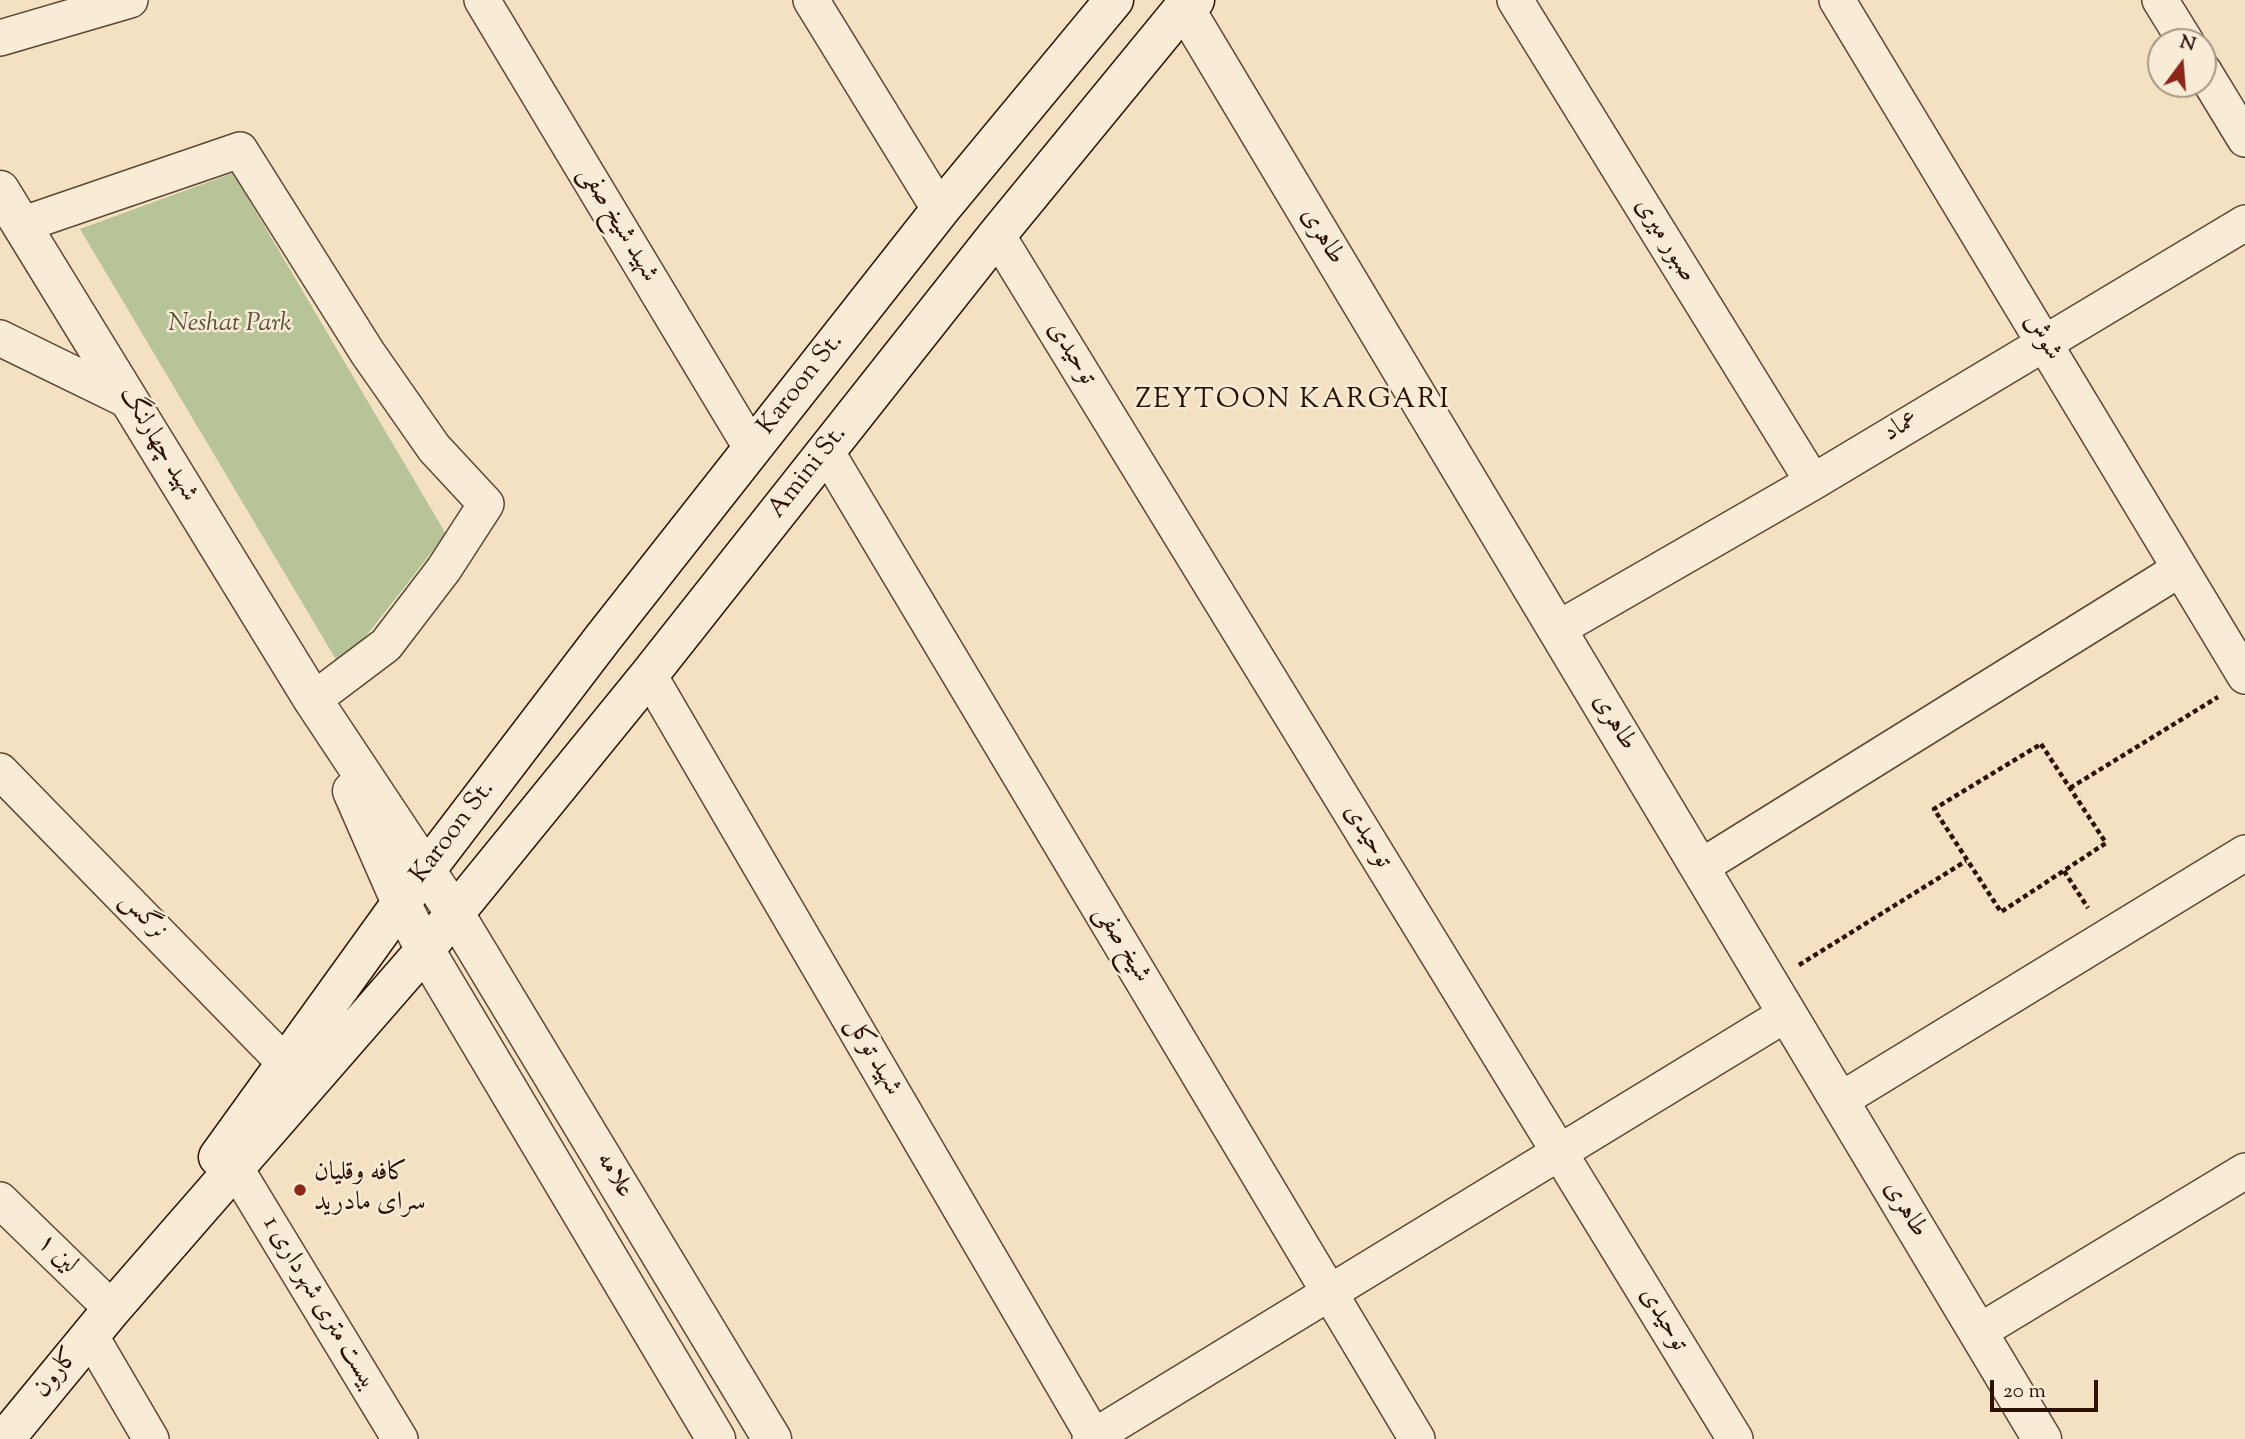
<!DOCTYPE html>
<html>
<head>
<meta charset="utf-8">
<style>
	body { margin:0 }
	#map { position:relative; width:2245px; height:1439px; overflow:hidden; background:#f4e1c2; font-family:"Sorts Mill Goudy",serif }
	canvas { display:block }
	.north { position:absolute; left:2147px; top:28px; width:70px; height:70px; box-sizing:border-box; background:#f8ecd7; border:2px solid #a79583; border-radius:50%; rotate:16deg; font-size:19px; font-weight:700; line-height:28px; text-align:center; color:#2d1204 }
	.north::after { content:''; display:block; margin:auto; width:24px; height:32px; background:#8f2418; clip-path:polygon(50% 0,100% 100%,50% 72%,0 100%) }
	.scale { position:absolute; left:1990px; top:1380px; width:108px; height:32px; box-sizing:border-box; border:4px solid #2d1204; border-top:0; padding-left:9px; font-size:21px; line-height:24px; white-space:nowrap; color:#2d1204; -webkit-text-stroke:5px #f8ecd7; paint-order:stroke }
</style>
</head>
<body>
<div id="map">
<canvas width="2245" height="1439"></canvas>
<div class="north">N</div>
<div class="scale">20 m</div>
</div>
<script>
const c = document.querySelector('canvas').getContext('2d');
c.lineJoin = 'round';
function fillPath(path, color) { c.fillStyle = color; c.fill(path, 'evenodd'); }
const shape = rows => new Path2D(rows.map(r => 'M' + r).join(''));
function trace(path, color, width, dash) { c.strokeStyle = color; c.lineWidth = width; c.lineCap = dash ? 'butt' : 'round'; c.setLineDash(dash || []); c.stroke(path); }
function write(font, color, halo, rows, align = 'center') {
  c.font = font + ' "Sorts Mill Goudy",Amiri,serif'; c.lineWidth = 5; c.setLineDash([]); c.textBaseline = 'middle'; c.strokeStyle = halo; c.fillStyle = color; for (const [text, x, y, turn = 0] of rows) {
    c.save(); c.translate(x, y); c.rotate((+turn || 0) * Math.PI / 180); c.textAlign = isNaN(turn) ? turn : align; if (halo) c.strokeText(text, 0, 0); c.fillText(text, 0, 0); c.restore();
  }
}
fillPath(shape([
	[233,173,446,534,341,668,80,229]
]), '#b6c497');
const minor = shape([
	[482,0,752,449],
	[811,0,940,210],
	[1515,0,1813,482],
	[1837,0,2245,676],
	[2160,0,2186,42],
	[0,38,130,0],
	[2203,70,2245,139],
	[21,225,240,150,367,352,434,448,486,504,444,569,386,645,313,700],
	[997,235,1735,1439],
	[0,338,131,402],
	[826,451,1417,1439],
	[1556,630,1813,482,2245,223],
	[649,675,1095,1439],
	[0,771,284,1062],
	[1699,868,2180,569],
	[1839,1101,2245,853],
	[222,1151,236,1169,400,1439],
	[0,1200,112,1309],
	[1977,1333,2245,1171],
	[90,1335,151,1439],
	[1090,1439,1786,1014]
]);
const tertiary = shape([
	[1184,7,2042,1439],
	[0,190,313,700,455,914,772,1439],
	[352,791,401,903,425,950,716,1439]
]);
const secondary = shape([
	[218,1157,401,903,603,638,940,210,1114,0],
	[5,1439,112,1309,425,950,649,675,997,235,1184,7,1195,0]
]);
trace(minor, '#5f4634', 38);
trace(tertiary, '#5f4634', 41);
trace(secondary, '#2d1204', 41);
trace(shape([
	[2041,744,2106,843,2001,912,1934,809,2041,744],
	[2070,788,2218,697],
	[2064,871,2088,908],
	[1799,965,1966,861]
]), '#2d1204', 4.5, [5, 3.5]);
trace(minor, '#f8ecd7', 35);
trace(tertiary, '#f8ecd7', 38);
trace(secondary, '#f8ecd7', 38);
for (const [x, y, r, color] of [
	[300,1190,7,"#8f2418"]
]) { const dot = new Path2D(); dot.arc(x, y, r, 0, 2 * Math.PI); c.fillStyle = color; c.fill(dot); trace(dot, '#f8ecd7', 2.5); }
write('26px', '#2d1204', '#f8ecd7', [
	["شهید شیخ صفی",617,225,59],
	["طاهری",1321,237,59],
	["صبور میری",1664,241,58],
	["شوش",2041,338,59],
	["توحیدی",1070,354,58],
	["Karoon St.",802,385,-52],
	["عماد",1902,428,-31],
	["شهید چهارلنگ",157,445,59],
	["Amini St.",809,473,-52],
	["طاهری",1613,723,59],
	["Karoon St.",454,833,-53],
	["توحیدی",1366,837,59],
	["نرگس",142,917,46],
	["شیخ صفی",1121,945,59],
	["شهید توکل",872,1057,60],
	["علامه",613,1176,59],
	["طاهری",1904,1210,59],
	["لین ۱",56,1255,44],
	["بیست متری شهرداری 1",318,1304,59],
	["توحیدی",1662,1320,59],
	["کارون",58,1374,-51]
]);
write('italic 26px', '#5d5037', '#f8ecd7', [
	["Neshat Park",230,326]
]);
write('26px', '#2d1204', '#f8ecd7', [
	["کافه وقلیان",314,1175],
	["سرای مادرید",314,1205]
], 'left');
c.letterSpacing = '2px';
write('28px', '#2d1204', '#f8ecd7', [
	["ZEYTOON KARGARI",1293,402]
]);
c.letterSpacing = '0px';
</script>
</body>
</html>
